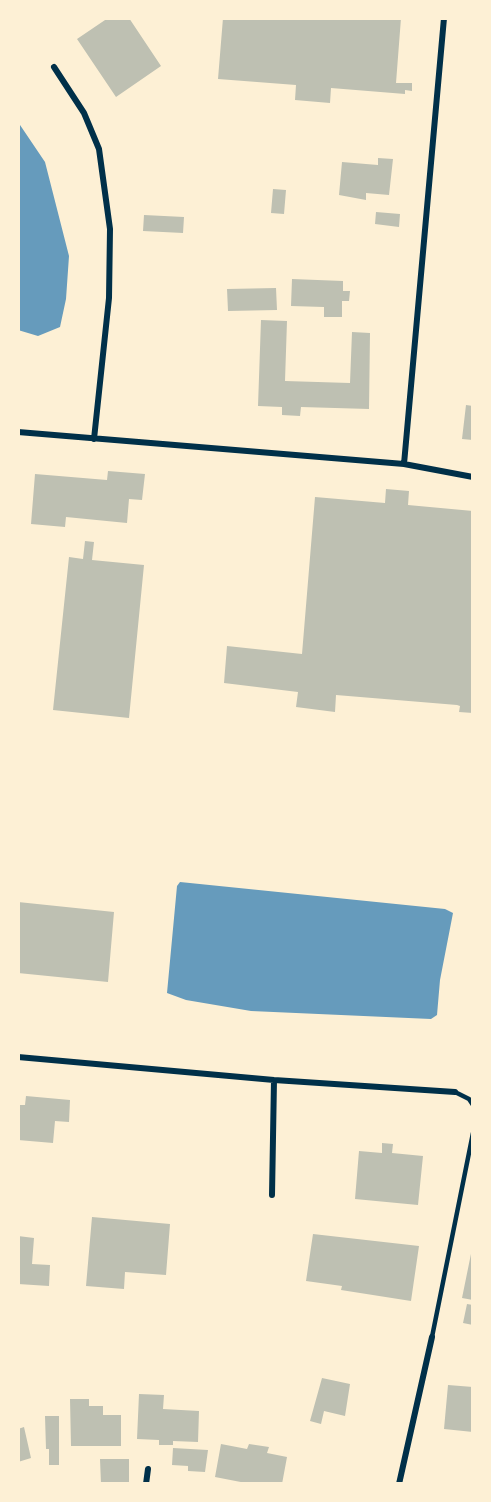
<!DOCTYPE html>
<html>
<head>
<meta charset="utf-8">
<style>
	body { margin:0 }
	#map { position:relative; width:491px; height:1502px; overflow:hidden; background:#fdf0d5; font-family:"DejaVu Sans",sans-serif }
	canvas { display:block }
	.frame { position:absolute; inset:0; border:20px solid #fdf0d5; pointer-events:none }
</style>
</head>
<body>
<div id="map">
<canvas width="491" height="1502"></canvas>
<div class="frame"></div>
</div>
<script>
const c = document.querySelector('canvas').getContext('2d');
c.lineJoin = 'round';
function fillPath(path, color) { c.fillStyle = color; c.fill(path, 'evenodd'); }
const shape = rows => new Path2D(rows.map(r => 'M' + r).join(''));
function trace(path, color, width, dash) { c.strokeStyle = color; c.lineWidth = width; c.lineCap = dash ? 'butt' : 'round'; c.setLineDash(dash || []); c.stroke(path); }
fillPath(shape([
	[18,122,45,162,69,256,66,299,60,327,38,336,18,330],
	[180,882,445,909,453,913,440,980,437,1015,431,1019,251,1011,186,1000,167,993,177,886]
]), '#669bbc');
fillPath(shape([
	[108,18,129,18,161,66,116,97,77,39],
	[223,18,401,18,396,83,412,83,412,91,405,90,405,94,331,88,330,103,295,100,296,85,218,79],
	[378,158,393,159,389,195,366,193,366,200,339,195,342,162,378,165],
	[273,189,286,190,284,214,271,213],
	[376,212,400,214,399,227,375,224],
	[144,215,184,217,183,233,143,231],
	[292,279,343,281,343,291,350,291,349,301,342,301,342,317,324,317,324,307,291,306],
	[276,288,277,310,228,311,227,289],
	[261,320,287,321,285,381,350,383,352,332,370,333,369,409,301,407,300,416,282,415,282,407,258,406],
	[466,405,473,406,473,440,462,439],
	[108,471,145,474,142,500,129,499,127,523,66,517,65,527,31,524,35,474,107,480],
	[386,489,409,491,408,505,473,511,473,713,459,712,460,706,457,705,336,695,335,712,296,707,298,692,224,683,227,646,302,654,315,497,385,503],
	[85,541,94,542,92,560,144,565,129,718,53,710,69,557,83,559],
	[18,902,114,912,108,982,18,973],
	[26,1096,70,1100,69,1122,55,1121,53,1143,18,1140,18,1105,25,1105],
	[382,1143,393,1144,392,1153,423,1156,418,1205,355,1199,359,1151,382,1153],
	[92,1217,170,1224,166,1275,125,1272,124,1289,86,1286],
	[313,1234,419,1246,411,1301,341,1290,342,1286,306,1281],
	[18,1236,34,1238,32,1264,50,1265,49,1286,18,1284],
	[472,1249,473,1249,473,1300,462,1298],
	[467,1304,473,1305,473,1325,463,1323],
	[322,1378,350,1384,345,1416,324,1411,321,1424,310,1421],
	[448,1385,473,1387,473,1432,444,1429],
	[139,1394,164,1395,163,1409,199,1411,198,1442,173,1441,173,1445,159,1445,159,1440,137,1439],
	[70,1399,89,1399,89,1406,103,1406,103,1415,121,1415,121,1446,71,1446],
	[45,1416,59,1416,59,1465,49,1465,49,1449,46,1449],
	[24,1427,31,1458,18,1462,18,1429],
	[221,1444,247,1449,249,1444,269,1447,267,1453,287,1457,282,1484,251,1484,215,1477],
	[173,1448,208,1450,205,1472,188,1471,188,1466,172,1465],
	[100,1459,129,1459,129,1484,101,1484]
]), '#bec0b2');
trace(shape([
	[455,1092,469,1099,473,1105],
	[432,1337,473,1133]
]), '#003049', 4.5);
trace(shape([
	[54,67,84,113,99,149,110,229,109,298,94,439],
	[18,432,404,464,473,477],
	[404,464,444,18],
	[18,1057,274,1080,455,1092],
	[272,1195,274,1080],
	[146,1484,148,1469],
	[399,1484,432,1337]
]), '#003049', 6);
</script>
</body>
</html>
